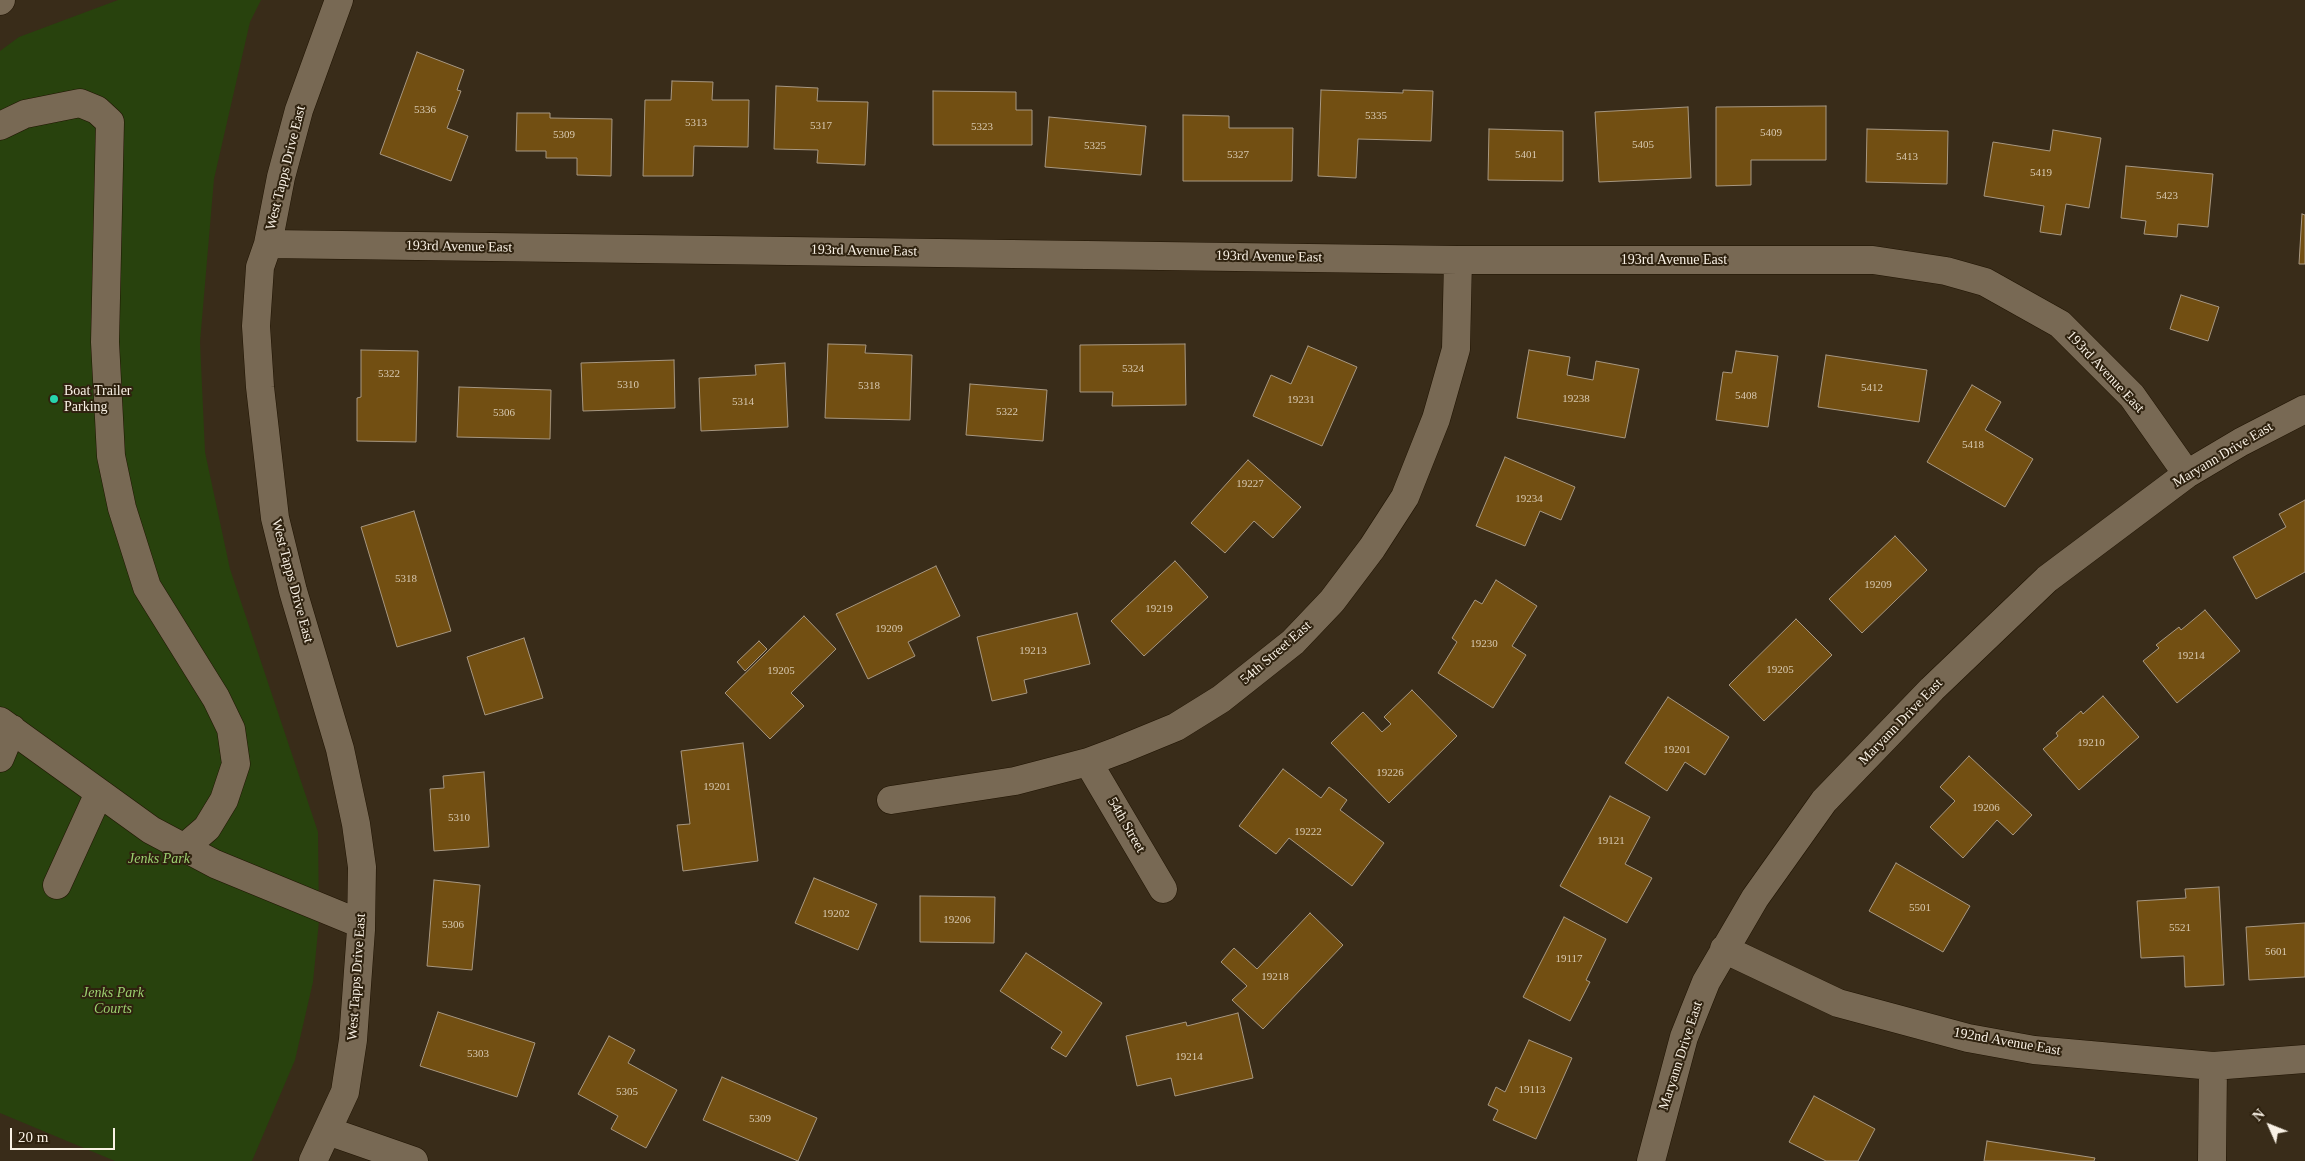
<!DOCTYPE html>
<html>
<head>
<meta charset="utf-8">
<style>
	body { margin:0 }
	#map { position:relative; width:2305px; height:1161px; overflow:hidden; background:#392c19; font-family:"Times New Roman",serif }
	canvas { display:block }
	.north { position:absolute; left:2245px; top:1101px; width:50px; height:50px; -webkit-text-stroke:4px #2f220f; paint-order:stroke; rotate:314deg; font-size:14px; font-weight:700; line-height:20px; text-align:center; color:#f9f1e5 }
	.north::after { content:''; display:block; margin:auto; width:18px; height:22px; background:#f9f1e5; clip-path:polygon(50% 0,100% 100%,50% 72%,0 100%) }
	.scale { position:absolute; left:10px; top:1128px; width:105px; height:22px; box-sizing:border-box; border:2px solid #f9f1e5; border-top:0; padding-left:6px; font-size:15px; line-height:18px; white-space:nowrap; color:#f9f1e5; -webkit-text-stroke:4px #2f220f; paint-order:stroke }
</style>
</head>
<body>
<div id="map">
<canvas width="2305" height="1161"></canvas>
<div class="north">N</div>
<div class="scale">20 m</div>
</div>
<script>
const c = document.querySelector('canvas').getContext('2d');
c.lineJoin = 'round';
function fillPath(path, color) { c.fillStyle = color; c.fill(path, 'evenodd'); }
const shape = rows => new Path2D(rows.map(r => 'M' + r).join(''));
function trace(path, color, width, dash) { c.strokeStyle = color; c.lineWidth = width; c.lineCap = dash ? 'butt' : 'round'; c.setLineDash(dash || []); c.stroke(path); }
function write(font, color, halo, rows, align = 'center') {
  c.font = font + ' "Times New Roman",serif'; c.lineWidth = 4; c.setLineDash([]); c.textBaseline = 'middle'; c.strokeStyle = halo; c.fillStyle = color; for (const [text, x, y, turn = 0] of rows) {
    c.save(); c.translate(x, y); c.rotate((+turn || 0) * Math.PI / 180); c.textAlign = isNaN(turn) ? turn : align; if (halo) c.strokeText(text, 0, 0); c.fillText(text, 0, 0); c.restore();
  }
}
fillPath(shape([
	[118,0,261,0,250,22,214,179,200,342,205,452,230,569,318,832,319,921,313,982,295,1060,252,1161,115,1161,0,1113,0,51,19,37]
]), '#28420d');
const building = shape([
	[417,52,464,70,457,90,461,91,447,128,468,136,451,181,380,154,417,52],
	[672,81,713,82,712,100,749,100,748,147,694,146,693,176,643,176,645,100,671,100,672,81],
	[776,86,818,88,817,101,868,102,865,165,817,163,818,150,774,149,776,86],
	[1321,90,1403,93,1403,90,1433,91,1431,141,1358,139,1356,178,1318,176,1321,90],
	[933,91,1016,92,1016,110,1032,110,1032,145,933,145,933,91],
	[1826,106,1826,160,1751,160,1751,185,1716,186,1716,107,1826,106],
	[1688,107,1691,178,1599,182,1595,112,1688,107],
	[517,113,550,113,550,118,612,119,611,176,577,175,577,158,546,158,546,151,516,151,517,113],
	[1183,115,1229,116,1229,128,1293,128,1292,181,1183,181,1183,115],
	[1049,117,1146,126,1141,175,1045,167,1049,117],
	[1489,129,1563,131,1563,181,1488,180,1489,129],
	[1867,129,1948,131,1947,184,1866,182,1867,129],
	[2053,130,2101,138,2089,208,2066,204,2061,235,2040,232,2044,206,1984,196,1993,142,2050,151,2053,130],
	[2126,166,2213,174,2208,227,2178,224,2177,237,2144,234,2146,221,2121,218,2126,166],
	[2302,214,2305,215,2305,264,2299,264,2302,214],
	[2181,295,2219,307,2208,341,2170,329,2181,295],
	[828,344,866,345,865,353,912,355,910,420,825,418,828,344],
	[1185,344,1186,405,1112,406,1113,392,1080,392,1080,345,1185,344],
	[1308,346,1357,367,1322,446,1253,416,1271,375,1291,384,1308,346],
	[361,350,418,351,416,442,357,441,357,398,361,397,361,350],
	[1529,350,1570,357,1567,375,1593,380,1596,361,1639,369,1625,438,1517,418,1529,350],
	[1736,351,1778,356,1768,427,1716,420,1723,372,1732,373,1736,351],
	[1826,355,1927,370,1919,422,1818,407,1826,355],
	[674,360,675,408,583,411,581,363,674,360],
	[785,363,788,427,701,431,699,378,756,375,755,365,785,363],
	[970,384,1047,390,1043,441,966,435,970,384],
	[1972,385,2001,402,1985,430,2033,459,2005,507,1927,462,1972,385],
	[459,387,551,390,550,439,457,437,459,387],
	[1505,457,1575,487,1561,520,1540,511,1525,546,1476,526,1505,457],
	[1248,460,1301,507,1273,538,1254,521,1225,553,1191,523,1248,460],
	[2305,500,2305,572,2256,599,2233,557,2286,527,2279,514,2305,500],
	[414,511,451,631,397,647,361,527,414,511],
	[1895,536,1927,570,1862,633,1829,599,1895,536],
	[1175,561,1208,597,1144,656,1111,621,1175,561],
	[936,566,960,616,908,642,915,656,868,679,836,614,936,566],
	[1496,580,1537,606,1512,646,1526,655,1493,708,1438,673,1457,642,1452,638,1475,600,1482,604,1496,580],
	[2205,610,2240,651,2177,703,2143,661,2159,648,2156,645,2179,627,2181,630,2205,610],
	[1077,613,1090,664,1024,680,1027,693,992,701,977,637,1077,613],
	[804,616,836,649,791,693,804,706,770,739,725,693,804,616],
	[1796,619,1832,655,1764,721,1729,685,1796,619],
	[524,638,543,698,485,715,467,657,524,638],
	[759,641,767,649,745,671,737,662,759,641],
	[1412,690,1457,736,1389,803,1331,743,1363,712,1382,732,1391,724,1384,717,1412,690],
	[2103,696,2139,737,2079,790,2043,749,2058,736,2056,733,2081,711,2083,714,2103,696],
	[1668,697,1729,737,1705,775,1685,762,1667,791,1625,763,1668,697],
	[743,743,758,861,683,871,677,825,690,824,681,751,743,743],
	[1969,756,2032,815,2013,835,1997,820,1963,858,1930,827,1955,801,1940,787,1969,756],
	[1283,769,1321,798,1329,787,1347,800,1340,810,1384,843,1352,886,1289,838,1276,854,1239,826,1283,769],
	[484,772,489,847,434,851,430,789,444,788,443,776,484,772],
	[1610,796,1650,817,1625,864,1652,878,1627,923,1560,886,1610,796],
	[1896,863,1970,906,1943,952,1869,911,1896,863],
	[814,878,877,904,858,950,795,923,814,878],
	[434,880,480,885,472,970,427,966,434,880],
	[2219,887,2224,985,2185,987,2184,956,2141,958,2137,901,2186,898,2185,889,2219,887],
	[920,896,995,897,994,943,920,942,920,896],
	[1310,913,1343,945,1263,1029,1232,1000,1247,986,1221,962,1234,948,1257,969,1310,913],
	[1564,917,1606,939,1586,980,1590,982,1570,1021,1523,997,1564,917],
	[2305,923,2305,977,2249,980,2246,927,2305,923],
	[1026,953,1102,1003,1066,1057,1051,1048,1062,1032,1000,991,1026,953],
	[438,1012,535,1043,517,1097,420,1066,438,1012],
	[1238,1013,1253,1078,1175,1096,1171,1078,1137,1086,1126,1036,1186,1022,1187,1026,1238,1013],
	[609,1036,635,1050,628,1063,677,1090,646,1148,611,1129,618,1116,578,1094,609,1036],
	[1529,1040,1572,1058,1536,1139,1493,1120,1498,1110,1488,1105,1496,1087,1505,1092,1529,1040],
	[722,1077,817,1118,798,1161,703,1120,722,1077],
	[1814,1096,1875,1129,1858,1161,1826,1161,1789,1142,1814,1096],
	[1987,1141,2095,1158,2094,1161,1984,1161,1987,1141]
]);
fillPath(building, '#724f12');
trace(building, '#a79781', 1);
const minor = shape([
	[0,1,1,0],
	[0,126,25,114,80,103,97,110,110,122,105,342,111,456,122,508,147,587,216,698,231,729,236,764,224,800,207,828,185,847],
	[268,244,1458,260,1873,260,1946,271,1985,282,2060,324,2132,396,2187,474],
	[0,721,151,830,215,864,361,924],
	[0,758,12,729],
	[1088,762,1163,889],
	[891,800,1015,781,1088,762,1120,750,1176,727,1221,699,1293,642,1332,601,1372,548,1405,497,1436,419,1456,349,1458,260],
	[57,885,99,793],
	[1724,949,1838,1003,1968,1038,2034,1050,2213,1066,2305,1059],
	[328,1131,414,1161],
	[313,1161,345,1092,353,1040,361,930,362,867,356,824,340,749,293,591,275,518,260,387,256,326,260,267,268,244,281,177,299,110,339,0],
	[1651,1161,1684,1037,1706,982,1755,898,1824,801,1932,689,2047,579,2187,474,2241,442,2305,409],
	[2212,1161,2213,1066]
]);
trace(minor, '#201403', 29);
trace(minor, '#786954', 28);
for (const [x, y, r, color] of [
	[54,399,5,"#27d5ad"]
]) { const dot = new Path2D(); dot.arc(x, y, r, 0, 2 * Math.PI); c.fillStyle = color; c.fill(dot); trace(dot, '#2f220f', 2); }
write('11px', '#d7c8b0', null, [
	["5336",425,110],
	["5335",1376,116],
	["5313",696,123],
	["5317",821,126],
	["5323",982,127],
	["5409",1771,133],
	["5309",564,135],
	["5405",1643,145],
	["5325",1095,146],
	["5327",1238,155],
	["5401",1526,155],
	["5413",1907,157],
	["5419",2041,173],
	["5423",2167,196],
	["5324",1133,369],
	["5322",389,374],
	["5310",628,385],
	["5318",869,386],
	["5412",1872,388],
	["5408",1746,396],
	["19238",1576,399],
	["19231",1301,400],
	["5314",743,402],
	["5322",1007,412],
	["5306",504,413],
	["5418",1973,445],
	["19227",1250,484],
	["19234",1529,499],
	["5318",406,579],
	["19209",1878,585],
	["19219",1159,609],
	["19209",889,629],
	["19230",1484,644],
	["19213",1033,651],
	["19214",2191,656],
	["19205",1780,670],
	["19205",781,671],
	["19210",2091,743],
	["19201",1677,750],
	["19226",1390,773],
	["19201",717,787],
	["19206",1986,808],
	["5310",459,818],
	["19222",1308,832],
	["19121",1611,841],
	["5501",1920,908],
	["19202",836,914],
	["19206",957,920],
	["5306",453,925],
	["5521",2180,928],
	["5601",2276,952],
	["19117",1569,959],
	["19218",1275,977],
	["5303",478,1054],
	["19214",1189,1057],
	["19113",1532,1090],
	["5305",627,1092],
	["5309",760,1119]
]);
write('14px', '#f9f1e5', '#2f220f', [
	["West Tapps Drive East",286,168,-76],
	["193rd Avenue East",459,247,1],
	["193rd Avenue East",864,251,1],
	["193rd Avenue East",1269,257,1],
	["193rd Avenue East",1674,260],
	["193rd Avenue East",2105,372,47],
	["Maryann Drive East",2223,455,-31],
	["West Tapps Drive East",292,581,75],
	["54th Street East",1276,653,-41],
	["Maryann Drive East",1901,722,-46],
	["54th Street",1126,825,60],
	["West Tapps Drive East",357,977,-86],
	["192nd Avenue East",2007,1042,10],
	["Maryann Drive East",1681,1056,-72]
]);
write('14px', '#f9f1e5', '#2f220f', [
	["Boat Trailer",64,391],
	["Parking",64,407]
], 'left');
write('italic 14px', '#9cd070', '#2f220f', [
	["Jenks Park",159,859],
	["Jenks Park",113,993],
	["Courts",113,1009]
]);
</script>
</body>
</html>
